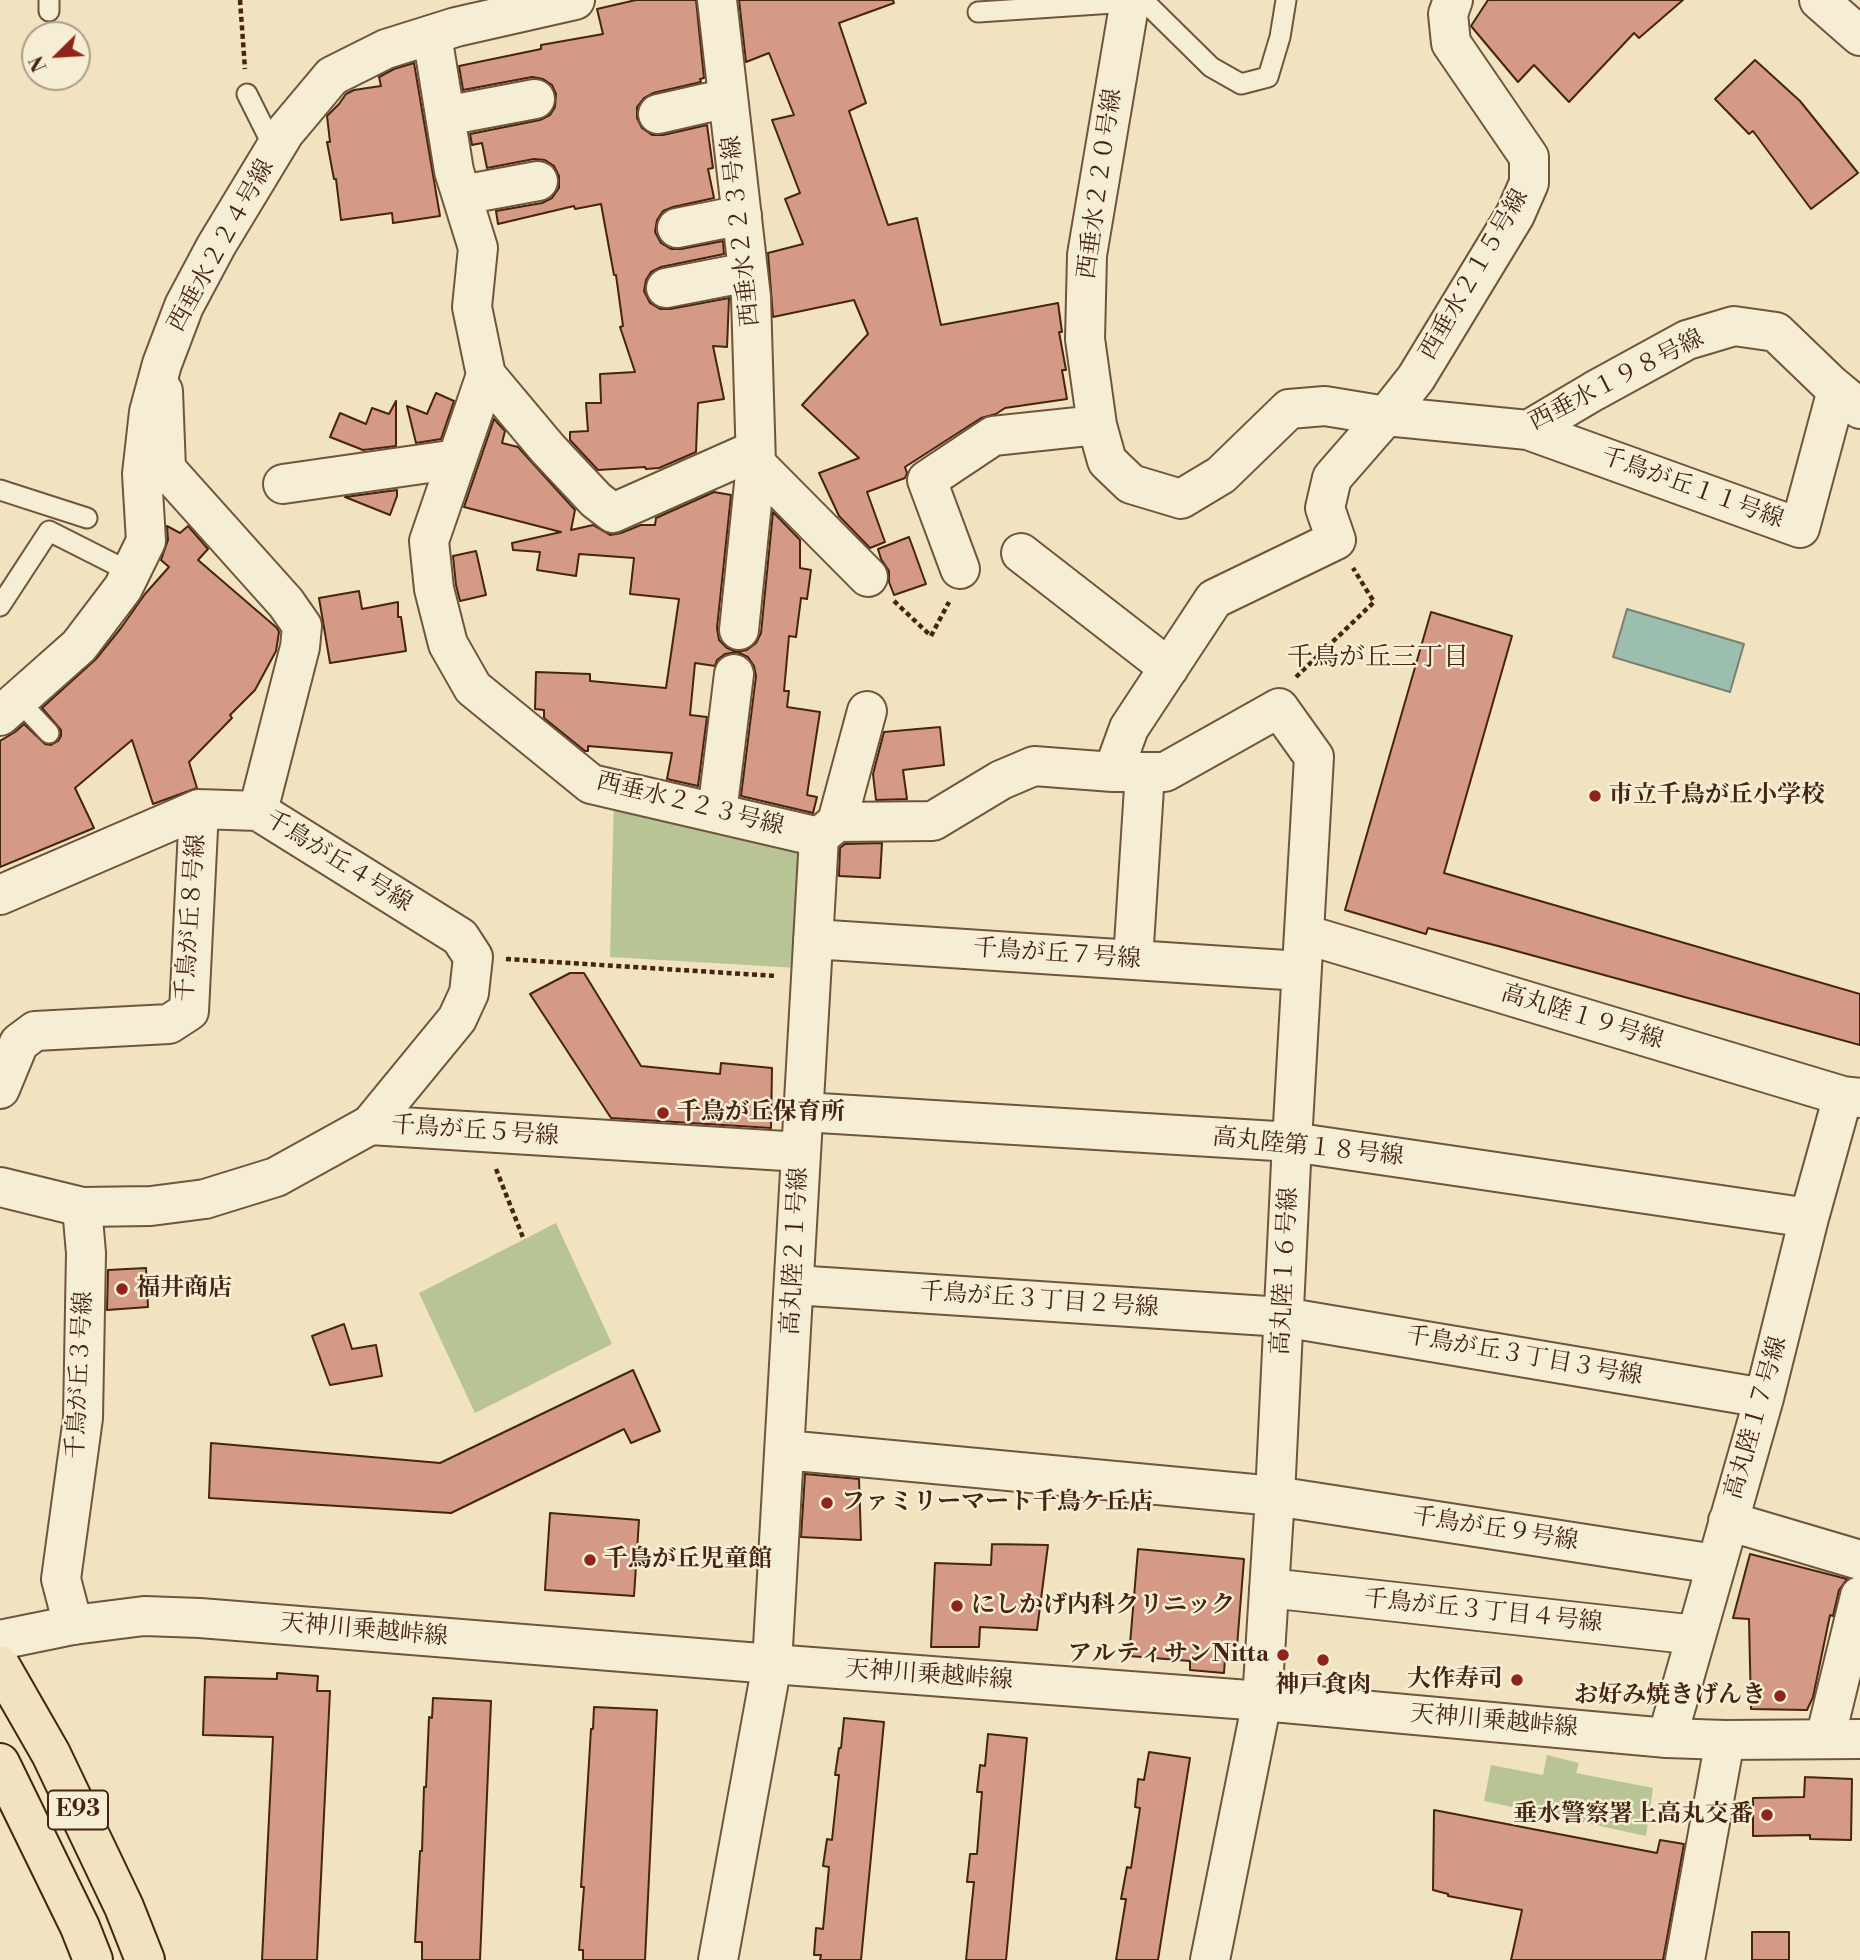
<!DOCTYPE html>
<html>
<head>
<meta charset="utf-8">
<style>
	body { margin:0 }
	#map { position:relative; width:1860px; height:1960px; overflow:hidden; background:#f1e3bf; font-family:"Libre Bodoni",serif }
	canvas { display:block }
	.north { position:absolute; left:21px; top:21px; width:70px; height:70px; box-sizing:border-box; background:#f6edd5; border:2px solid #af9d86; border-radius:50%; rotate:246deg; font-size:19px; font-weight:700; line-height:28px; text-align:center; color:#452410 }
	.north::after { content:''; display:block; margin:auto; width:24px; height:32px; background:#8f2418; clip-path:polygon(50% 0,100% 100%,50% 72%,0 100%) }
</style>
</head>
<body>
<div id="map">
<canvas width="1860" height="1960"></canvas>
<div class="north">N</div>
</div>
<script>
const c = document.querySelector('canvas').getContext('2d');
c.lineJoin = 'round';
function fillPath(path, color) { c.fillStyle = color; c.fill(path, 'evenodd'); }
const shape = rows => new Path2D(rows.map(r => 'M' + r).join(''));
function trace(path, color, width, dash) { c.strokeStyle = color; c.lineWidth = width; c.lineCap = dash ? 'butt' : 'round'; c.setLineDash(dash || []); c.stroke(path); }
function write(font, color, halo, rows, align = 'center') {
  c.font = font + ' "Libre Bodoni","Noto Serif JP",serif'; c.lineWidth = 5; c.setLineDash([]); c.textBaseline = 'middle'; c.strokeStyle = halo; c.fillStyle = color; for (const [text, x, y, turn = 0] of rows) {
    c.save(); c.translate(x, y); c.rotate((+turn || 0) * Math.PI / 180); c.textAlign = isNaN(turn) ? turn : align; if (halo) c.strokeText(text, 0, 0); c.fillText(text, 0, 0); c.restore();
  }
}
fillPath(shape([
	[614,796,796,844,806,861,798,968,610,957],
	[556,1223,612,1344,475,1413,419,1293],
	[1547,1755,1579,1763,1576,1773,1653,1788,1646,1836,1484,1801,1491,1765,1543,1775]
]), '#b8c494');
const water = shape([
	[1627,609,1744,644,1730,692,1613,657,1627,609]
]);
fillPath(water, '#9bbeae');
trace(water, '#79806f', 2);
const building = shape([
	[636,0,696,0,704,78,700,79,701,82,653,93,644,98,637,107,637,118,642,128,652,135,663,135,707,125,713,168,708,169,714,198,673,207,663,211,657,220,655,232,661,243,671,249,681,249,723,241,724,254,661,267,651,272,646,280,644,291,650,303,660,309,670,309,729,298,727,347,713,346,724,399,698,403,696,452,659,468,646,469,645,467,598,470,570,440,570,432,588,431,586,403,601,403,600,374,635,372,620,327,623,326,616,275,614,275,601,204,575,209,574,206,498,224,496,211,542,203,552,198,559,188,559,176,554,166,545,160,534,159,487,168,482,143,472,145,470,134,540,120,550,115,555,107,556,94,552,85,543,79,532,77,463,90,459,66,541,49,541,45,603,34,597,9,636,0],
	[739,0,893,0,894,3,839,23,866,103,849,111,888,225,917,218,941,325,1058,303,1062,332,1059,332,1066,370,1062,370,1067,399,1005,408,996,414,981,418,905,467,907,473,905,478,867,492,885,542,870,548,839,516,819,473,859,458,802,405,868,334,854,300,773,317,768,253,803,244,785,199,800,193,772,120,794,115,769,53,746,62,739,0],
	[1488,0,1683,0,1639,38,1634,33,1569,102,1534,65,1518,82,1471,26,1488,0],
	[1755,60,1800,101,1858,173,1811,209,1753,131,1749,134,1715,99,1755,60],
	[414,63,440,216,393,223,392,213,341,220,336,179,334,179,327,142,330,142,327,116,339,104,346,94,354,90,381,86,379,77,394,69,414,63],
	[436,393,454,401,441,439,416,443,407,406,427,414,436,393],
	[396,401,396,446,363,450,330,437,340,413,366,424,372,408,389,414,396,401],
	[494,419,505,431,502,443,518,447,575,510,571,530,593,525,610,535,621,533,641,525,655,525,656,518,714,492,731,495,717,628,719,640,727,648,737,652,747,650,756,643,761,633,773,512,800,540,800,568,811,570,807,599,801,598,796,637,789,636,784,691,789,691,787,707,820,712,807,795,817,797,813,813,741,796,756,676,754,666,748,657,737,652,725,654,717,660,715,666,695,663,690,715,707,717,698,786,667,779,672,753,588,746,588,751,585,751,544,718,544,710,535,709,536,672,590,674,590,681,666,688,679,599,630,594,634,558,579,554,576,576,537,570,540,552,513,550,512,543,561,532,464,507,494,419],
	[397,490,397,496,390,515,345,497,397,490],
	[167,526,180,533,188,526,208,549,198,560,277,628,279,632,276,651,255,690,230,715,232,718,189,762,197,788,153,804,132,740,75,788,94,828,0,867,0,741,15,732,24,724,45,744,51,745,58,741,61,736,61,730,42,708,96,659,121,628,145,594,169,567,161,560,168,540,167,526],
	[909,537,926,584,894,595,889,582,889,571,881,559,878,549,909,537],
	[476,551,486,595,460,601,456,585,453,556,476,551],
	[359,591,362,609,398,602,398,617,401,617,406,651,330,663,319,598,359,591],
	[1431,612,1512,636,1444,873,1860,994,1860,1045,1498,946,1428,928,1426,934,1345,910,1431,612],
	[940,727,944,765,903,770,907,799,876,800,873,774,884,732,940,727],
	[882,843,880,878,839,876,840,848,845,844,882,843],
	[570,973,584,973,641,1066,720,1074,721,1063,772,1068,771,1128,611,1118,530,994,570,973],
	[146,1268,148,1307,107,1310,108,1270,146,1268],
	[344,1324,352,1349,376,1345,382,1376,330,1385,312,1336,344,1324],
	[633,1370,660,1431,631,1443,624,1429,451,1513,209,1498,211,1443,440,1463,633,1370],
	[805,1474,859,1479,861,1540,801,1537,805,1474],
	[550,1513,639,1520,634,1596,545,1590,550,1513],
	[992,1544,1048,1545,1037,1630,980,1627,979,1647,931,1647,935,1563,991,1565,992,1544],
	[1138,1549,1244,1559,1236,1659,1225,1658,1224,1673,1190,1670,1190,1661,1129,1656,1138,1549],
	[1750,1554,1847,1579,1839,1590,1833,1616,1830,1615,1813,1697,1807,1710,1751,1709,1749,1619,1733,1618,1750,1554],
	[277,1673,318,1676,317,1691,330,1691,317,1960,262,1960,273,1737,203,1735,205,1677,277,1679,277,1673],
	[433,1698,491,1701,480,1960,422,1960,422,1942,415,1942,420,1851,422,1851,424,1787,426,1787,429,1717,432,1718,433,1698],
	[594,1707,657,1710,645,1960,583,1960,583,1950,579,1950,584,1887,581,1887,587,1795,591,1729,593,1729,594,1707],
	[844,1718,884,1722,861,1960,820,1960,821,1955,814,1955,816,1928,823,1929,829,1867,823,1866,827,1839,832,1840,839,1775,835,1775,839,1748,841,1748,844,1718],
	[988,1734,1027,1738,1006,1960,966,1960,974,1882,967,1882,970,1854,977,1854,982,1792,977,1792,980,1765,985,1766,988,1734],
	[1149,1752,1190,1758,1158,1960,1116,1960,1126,1899,1121,1899,1127,1867,1131,1868,1140,1808,1135,1807,1138,1779,1144,1780,1149,1752],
	[1805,1777,1852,1779,1851,1840,1810,1839,1810,1835,1753,1836,1753,1798,1804,1797,1805,1777],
	[1434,1810,1657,1853,1660,1840,1684,1844,1663,1960,1511,1960,1522,1910,1448,1896,1448,1894,1433,1890,1434,1810],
	[1752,1932,1789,1932,1789,1960,1752,1960,1752,1932]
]);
fillPath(building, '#d59a86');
trace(building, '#452410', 2);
const service = shape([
	[1143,0,1211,67,1241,84,1268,77,1280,37,1286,0],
	[49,11,49,0],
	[978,12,1129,2],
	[247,94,275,150],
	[0,490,87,518],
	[0,606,49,531,130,572],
	[18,700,49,733]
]);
const minor = shape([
	[717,0,751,297,756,464,739,630],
	[1130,0,1087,255,1085,339,1097,425,1107,461,1131,484,1181,499,1221,475,1289,409,1325,406,1386,416,1528,430,1594,391,1687,340,1734,326,1776,332,1829,383,1860,409],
	[1819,0,1860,36],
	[432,35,454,171,478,248,472,307,486,375,429,541,434,589,448,644,473,688,591,784,819,837],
	[658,114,728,98],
	[445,116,535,99],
	[462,195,538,181],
	[677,228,742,215],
	[666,288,748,272],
	[486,375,548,449,596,500,613,513,755,450],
	[163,391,166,469,286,603,302,626,300,647,258,811],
	[1528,430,1800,528,1837,390],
	[756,464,868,577],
	[283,484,457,459],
	[1021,553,1169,668],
	[960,569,927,480,993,436,1097,425],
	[1113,772,1129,728,1214,599,1336,540,1325,508,1332,478,1386,416,1416,378,1515,215,1529,183,1529,157,1451,43,1448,14,1453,0],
	[717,813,734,674],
	[837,822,867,711],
	[819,837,837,822,933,821,1001,780,1034,766,1113,772,1165,772,1279,708,1314,757,1292,1142,1275,1496,1262,1701,1210,1960],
	[0,895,199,809,258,811,460,937,473,957,469,993,457,1019,370,1125],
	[1304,934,1843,1096,1860,1098],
	[813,939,1301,971],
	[1133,960,1145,772],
	[0,1089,19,1043,35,1031,169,1024,189,1011,199,809],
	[803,1112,1292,1142,1809,1218],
	[370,1125,801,1152],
	[794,1285,1283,1317,1764,1398],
	[785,1450,1275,1496,1715,1564],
	[1728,1521,1860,1560],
	[1269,1588,1696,1635],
	[73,1625,61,1579,83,1418,86,1253,82,1207],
	[1667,1738,1764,1398,1809,1218,1843,1096],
	[1825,1739,1860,1596],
	[718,1960,772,1664,819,837],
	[1685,1960,1725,1740]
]);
const tertiary = shape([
	[0,716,79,646,123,588,146,541,142,474,149,412,162,364,184,306,216,246,285,132,332,76,386,49,456,27,575,0],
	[0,1187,82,1207,151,1206,205,1199,276,1177,370,1125],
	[0,1640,73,1625,144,1616,200,1618,772,1664,1262,1701,1667,1738,1725,1740,1860,1739]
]);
const motorway = shape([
	[0,1665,51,1754,124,1907,145,1960],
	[0,1763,80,1927,93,1960]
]);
trace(service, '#70543c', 23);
trace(minor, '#70543c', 42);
trace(tertiary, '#70543c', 42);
trace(motorway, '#452410', 42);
trace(shape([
	[240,0,245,69],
	[894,601,931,636,949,602],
	[1296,677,1374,602,1353,568],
	[506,959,776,976],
	[496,1169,524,1240]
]), '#452410', 4.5, [5, 3.5]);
trace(service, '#f6edd5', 19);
trace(minor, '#f6edd5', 38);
trace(tertiary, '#f6edd5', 38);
trace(motorway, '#f1e3bf', 38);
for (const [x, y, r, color] of [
	[1595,796,7,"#8f2418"],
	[663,1113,7,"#8f2418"],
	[122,1289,7,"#8f2418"],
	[827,1503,7,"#8f2418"],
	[590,1560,7,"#8f2418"],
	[957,1606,7,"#8f2418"],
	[1283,1655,7,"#8f2418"],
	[1323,1660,7,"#8f2418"],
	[1517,1680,7,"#8f2418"],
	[1780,1696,7,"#8f2418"],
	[1767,1815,7,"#8f2418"]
]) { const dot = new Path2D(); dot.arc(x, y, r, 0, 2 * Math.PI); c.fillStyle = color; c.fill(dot); trace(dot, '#f6edd5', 2.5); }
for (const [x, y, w] of [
	[78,1810,60]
]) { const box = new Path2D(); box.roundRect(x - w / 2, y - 19.5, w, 39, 5); c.fillStyle = '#f6edd5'; c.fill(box); trace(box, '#452410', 2); }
write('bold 23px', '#452410', null, [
	["E93",78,1810]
]);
write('24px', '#452410', '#f6edd5', [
	["西垂水２２０号線",1101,184,-82],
	["西垂水２２３号線",742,231,-96],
	["西垂水２２４号線",222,246,-61],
	["西垂水２１５号線",1475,275,-60],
	["西垂水１９８号線",1617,381,-27],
	["千鳥が丘１１号線",1692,489,20],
	["西垂水２２３号線",690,805,14],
	["千鳥が丘４号線",338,862,32],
	["千鳥が丘８号線",192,918,-86],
	["千鳥が丘７号線",1057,955,4],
	["高丸陸１９号線",1582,1018,17],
	["千鳥が丘５号線",475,1132,4],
	["高丸陸第１８号線",1308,1148,6],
	["高丸陸２１号線",796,1251,-87],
	["高丸陸１６号線",1286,1271,-87],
	["千鳥が丘３丁目２号線",1039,1301,4],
	["千鳥が丘３丁目３号線",1524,1357,10],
	["千鳥が丘３号線",81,1375,-87],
	["高丸陸１７号線",1757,1418,-74],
	["千鳥が丘９号線",1495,1530,9],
	["千鳥が丘３丁目４号線",1483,1612,6],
	["天神川乗越峠線",364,1631,5],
	["天神川乗越峠線",929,1676,4],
	["天神川乗越峠線",1494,1722,5]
]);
write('bold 24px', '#452410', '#f6edd5', [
	["市立千鳥が丘小学校",1609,796],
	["千鳥が丘保育所",677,1113],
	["福井商店",136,1289],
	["ファミリーマート千鳥ケ丘店",841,1503],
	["千鳥が丘児童館",604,1560],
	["にしかげ内科クリニック",971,1606],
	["アルティサンNitta",1269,1655,"right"],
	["大作寿司",1503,1680,"right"],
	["神戸食肉",1323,1686,"center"],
	["お好み焼きげんき",1766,1696,"right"],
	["垂水警察署上高丸交番",1753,1815,"right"]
], 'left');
write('26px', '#452410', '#f6edd5', [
	["千鳥が丘三丁目",1378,659]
]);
</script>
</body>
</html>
